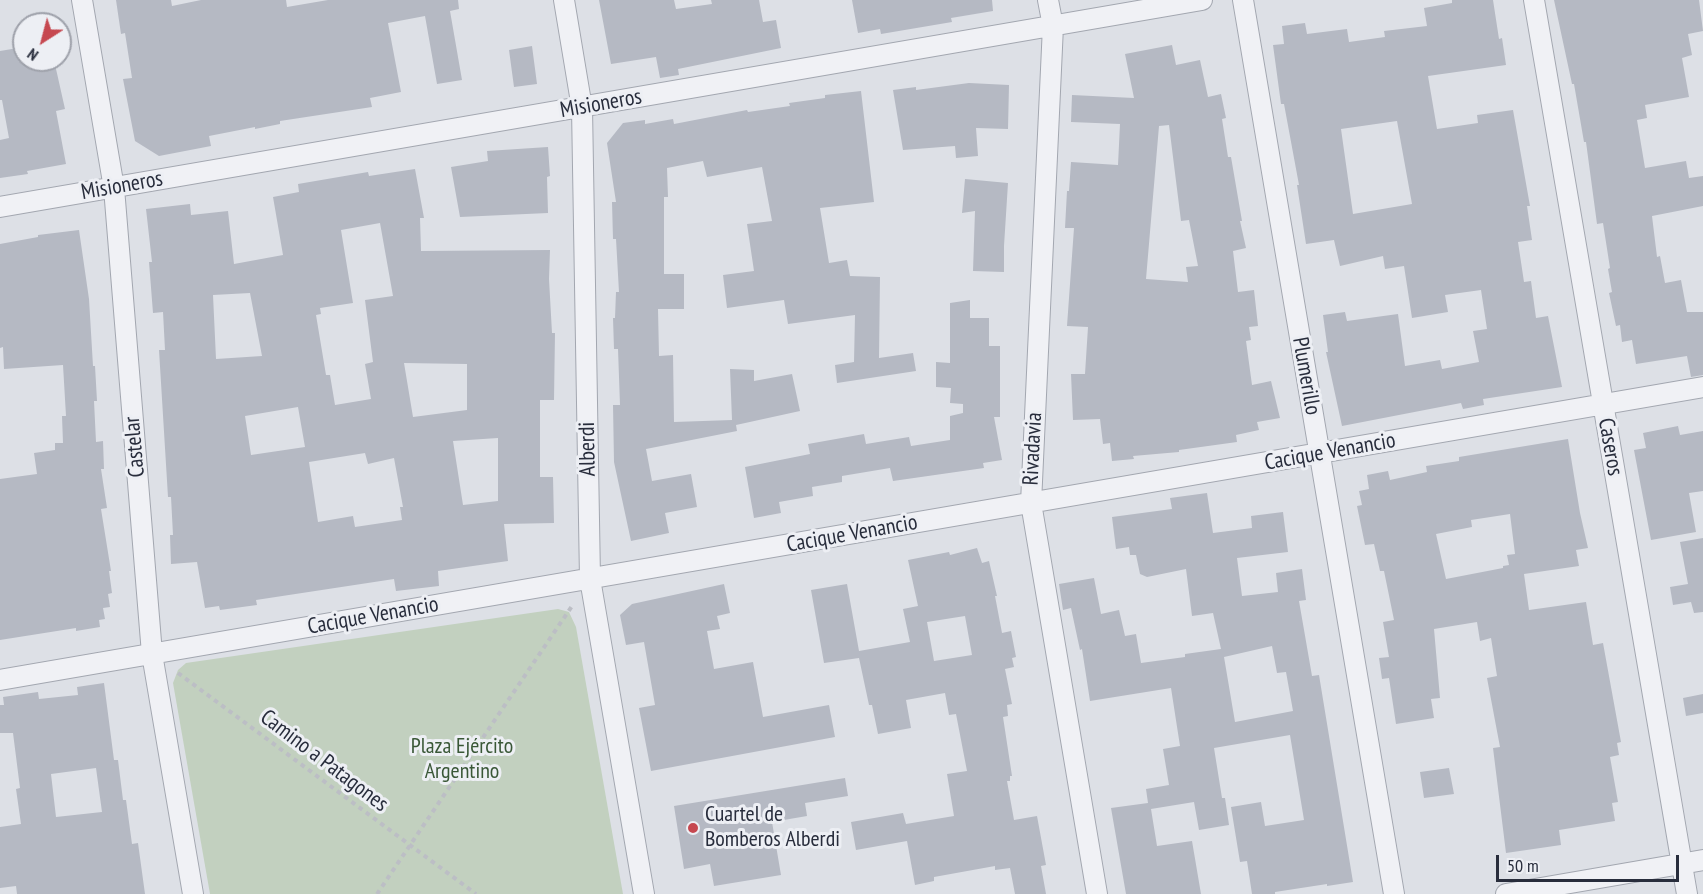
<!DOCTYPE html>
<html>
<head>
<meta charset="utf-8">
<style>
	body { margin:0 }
	#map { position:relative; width:1703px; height:894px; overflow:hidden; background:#dde0e6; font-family:"PT Sans Narrow",sans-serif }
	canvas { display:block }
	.north { position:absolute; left:12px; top:12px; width:60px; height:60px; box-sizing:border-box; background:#edeff4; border:2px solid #9ea1aa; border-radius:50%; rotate:216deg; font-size:16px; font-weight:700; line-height:24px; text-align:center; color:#282d3c }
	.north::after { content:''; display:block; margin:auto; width:21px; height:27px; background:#c64850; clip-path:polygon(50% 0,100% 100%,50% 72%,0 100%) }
	.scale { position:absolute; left:1496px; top:855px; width:183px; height:27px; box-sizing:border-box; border:3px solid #282d3c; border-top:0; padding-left:8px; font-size:18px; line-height:21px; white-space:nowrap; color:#282d3c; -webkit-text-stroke:4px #edeff4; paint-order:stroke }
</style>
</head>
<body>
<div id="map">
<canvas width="1703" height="894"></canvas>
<div class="north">N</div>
<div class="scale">50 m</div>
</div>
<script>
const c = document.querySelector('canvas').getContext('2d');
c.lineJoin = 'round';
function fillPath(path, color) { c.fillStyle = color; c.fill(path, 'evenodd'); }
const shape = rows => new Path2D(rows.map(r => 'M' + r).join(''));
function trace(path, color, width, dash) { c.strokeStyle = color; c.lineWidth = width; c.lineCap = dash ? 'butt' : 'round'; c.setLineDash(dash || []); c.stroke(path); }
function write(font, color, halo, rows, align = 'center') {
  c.font = font + ' "PT Sans Narrow",sans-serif'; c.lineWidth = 6; c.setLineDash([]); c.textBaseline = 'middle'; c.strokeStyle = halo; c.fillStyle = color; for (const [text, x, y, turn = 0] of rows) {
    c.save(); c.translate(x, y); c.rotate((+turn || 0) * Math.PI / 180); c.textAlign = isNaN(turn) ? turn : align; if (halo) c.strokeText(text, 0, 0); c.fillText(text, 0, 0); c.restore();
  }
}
fillPath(shape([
	[558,609,569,612,576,627,623,894,210,894,173,683,178,670,186,663]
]), '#c2d0bf');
fillPath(shape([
	[116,0,171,0,172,6,201,0,286,0,287,7,328,0,458,0,459,9,450,11,462,80,437,84,425,16,388,23,401,92,370,98,372,107,280,121,280,124,255,129,255,127,209,136,211,146,159,156,135,141,123,79,132,78,125,33,121,34],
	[599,0,674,0,676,9,712,4,711,0,759,0,763,22,776,20,781,48,678,69,679,75,660,78,656,57,611,64],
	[852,0,992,0,993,11,951,18,952,22,881,34,880,29,858,33],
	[1452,0,1493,0,1499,39,1502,38,1506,65,1428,76,1437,129,1478,123,1477,115,1513,110,1530,206,1527,206,1532,240,1518,242,1524,282,1531,281,1536,318,1548,316,1562,387,1483,399,1484,405,1463,409,1461,403,1342,426,1326,352,1328,352,1323,315,1345,312,1347,321,1398,314,1405,366,1440,360,1442,369,1479,362,1473,331,1487,329,1481,290,1445,295,1448,312,1412,318,1404,266,1385,269,1383,256,1340,266,1334,240,1306,244,1297,185,1299,185,1284,104,1281,104,1273,45,1284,44,1282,26,1305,23,1307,34,1347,29,1349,42,1385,37,1384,31,1427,26,1424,8,1452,3],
	[1397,121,1412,204,1353,214,1341,129],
	[1554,0,1699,0,1703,31,1688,34,1692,55,1682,58,1689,97,1645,105,1647,118,1637,120,1645,168,1686,161,1689,178,1703,176,1703,206,1652,216,1657,257,1660,256,1665,283,1681,280,1687,312,1703,312,1703,375,1691,377,1687,356,1636,364,1632,340,1622,342,1620,325,1616,326,1609,293,1612,292,1608,269,1610,268,1603,223,1597,224,1586,142,1584,142,1574,84,1572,84],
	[1172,45,1176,65,1200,60,1208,97,1221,94,1226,118,1222,119,1228,157,1231,157,1242,221,1240,221,1246,248,1233,251,1238,292,1254,290,1258,326,1249,327,1251,340,1246,341,1252,385,1271,381,1280,418,1257,422,1259,430,1236,435,1237,442,1179,450,1179,452,1133,456,1134,459,1112,461,1110,443,1103,444,1100,419,1073,420,1071,374,1085,374,1088,327,1067,326,1074,228,1065,228,1067,191,1069,191,1071,162,1118,165,1120,124,1071,122,1072,95,1134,98,1125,54],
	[1169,125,1181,221,1189,220,1198,266,1186,267,1188,282,1146,279,1159,126],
	[532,46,537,84,514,87,509,50],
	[24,47,24,60,54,60,65,109,56,111,66,164,27,171,28,174,0,178,0,140,9,138,2,100,0,100,0,51],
	[969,83,1009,85,1008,129,976,128,978,156,956,158,955,146,903,150,893,90,916,87,916,90],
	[861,91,874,202,820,208,829,263,847,260,850,276,880,277,879,358,913,353,916,371,837,383,835,365,854,362,855,315,788,324,784,300,727,308,723,275,754,271,747,224,772,221,762,167,707,177,703,161,667,168,668,197,664,197,664,274,684,274,684,309,658,309,659,356,673,355,674,422,732,420,730,369,754,370,754,381,792,374,800,411,736,425,737,431,646,449,652,481,691,474,697,507,665,513,669,533,631,541,614,462,613,405,620,405,618,349,614,349,613,318,615,318,616,292,619,292,616,239,613,239,612,202,616,202,607,143,623,123,645,120,645,124,673,119,674,124,747,110,748,112,790,106,789,103,825,98,825,95],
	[548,147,550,176,547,177,548,213,460,217,451,167,488,161,487,151],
	[415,169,424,218,420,218,421,251,550,250,549,279,552,333,555,333,554,400,540,400,540,477,553,477,554,523,504,524,508,561,438,571,439,586,396,591,394,579,256,600,257,605,220,610,219,606,205,608,197,562,171,564,170,535,173,535,171,497,168,497,159,350,165,350,163,312,153,313,149,262,152,262,146,209,190,204,191,215,228,211,234,264,283,255,273,197,299,192,298,184,368,172,369,176],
	[380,223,393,296,365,300,373,362,365,364,371,399,335,405,330,375,326,375,316,315,321,314,320,308,353,303,341,230],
	[250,293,262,356,216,359,213,295],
	[404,363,467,364,467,410,413,417],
	[298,407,305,447,251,455,245,416],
	[498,438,498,501,463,505,453,441],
	[365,453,368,464,394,458,403,507,400,507,402,520,355,527,353,516,318,522,309,462],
	[965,179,1008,183,1004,246,1004,272,973,271,975,211,962,213],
	[79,230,89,299,93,366,95,366,97,401,94,401,96,442,103,441,104,469,101,469,107,508,101,509,111,571,109,571,112,593,108,594,110,607,103,608,105,619,99,620,100,627,76,631,76,628,0,640,0,479,37,474,34,453,55,450,55,443,63,443,62,416,66,416,63,365,4,369,3,347,0,348,0,244,38,237,38,235],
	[970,300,970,318,989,318,989,346,1000,346,1000,417,994,417,1002,460,983,463,984,468,893,481,890,468,842,476,842,482,812,487,813,496,779,502,781,513,754,518,745,467,810,454,808,444,864,434,866,444,909,437,911,446,950,440,950,416,963,413,963,404,950,403,951,388,936,387,936,362,950,363,950,303],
	[1678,426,1680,435,1703,431,1703,491,1689,493,1696,532,1651,540,1634,450,1646,448,1643,433],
	[1568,439,1580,513,1588,548,1576,550,1579,566,1524,574,1529,610,1586,602,1593,645,1603,643,1621,742,1617,743,1619,755,1610,757,1618,802,1612,803,1615,821,1559,830,1561,845,1506,853,1493,748,1500,747,1487,678,1497,676,1491,638,1480,641,1477,622,1434,629,1440,698,1431,699,1434,718,1396,724,1389,678,1382,679,1379,658,1389,657,1383,622,1394,620,1384,571,1380,571,1374,544,1365,545,1357,506,1362,505,1359,491,1369,489,1367,475,1388,471,1390,480,1427,472,1426,466,1459,461,1459,457],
	[1510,514,1515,554,1507,555,1509,565,1503,566,1503,568,1446,579,1436,534,1472,527,1471,520],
	[1207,493,1213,533,1252,528,1251,516,1283,512,1288,552,1237,558,1242,596,1278,592,1276,573,1302,569,1306,600,1299,601,1312,676,1319,675,1353,882,1327,886,1327,884,1275,892,1275,894,1252,894,1247,861,1240,862,1231,807,1261,802,1265,826,1304,820,1290,735,1214,748,1222,798,1225,798,1229,825,1199,830,1194,802,1151,809,1157,846,1192,841,1201,894,1126,894,1111,808,1148,803,1146,789,1169,785,1163,749,1180,746,1171,688,1090,701,1082,649,1080,650,1071,608,1063,610,1059,584,1094,578,1101,614,1119,610,1125,636,1136,634,1141,663,1185,657,1185,654,1221,649,1213,613,1192,616,1186,569,1147,577,1140,574,1136,555,1130,555,1129,547,1116,549,1112,517,1172,509,1170,498],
	[1272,646,1277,673,1286,672,1293,711,1235,722,1224,657],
	[1703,538,1703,612,1694,613,1691,602,1673,605,1670,587,1688,584,1680,542],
	[977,548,982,563,989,561,997,596,995,596,1002,633,1011,631,1016,657,1012,658,1014,667,1005,669,1012,704,1007,705,1008,716,1003,717,1012,776,1010,776,1010,781,1007,781,1014,820,1037,816,1046,865,1041,866,1046,894,1015,894,1010,868,995,870,995,866,934,877,934,881,915,885,907,841,856,850,851,822,903,813,906,824,954,816,947,774,967,771,956,714,949,715,945,693,906,700,911,728,878,734,872,705,869,705,859,658,824,663,811,590,847,584,859,651,910,642,903,609,918,606,908,560,949,552,950,555],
	[965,616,972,655,934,661,927,622],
	[724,584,730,613,717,616,720,629,707,631,714,669,753,662,763,717,829,705,835,737,651,771,639,708,655,705,644,642,626,645,620,615,632,604],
	[104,683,114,760,118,760,123,800,126,800,132,844,138,843,145,894,17,894,16,886,0,888,0,827,21,824,16,789,20,788,13,733,0,733,0,705,4,705,3,697,38,692,39,699,78,695,77,687],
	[96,768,102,812,56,817,51,774],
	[1703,694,1703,713,1686,716,1683,698],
	[1449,768,1454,794,1424,798,1420,772],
	[845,778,848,796,805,803,807,816,772,822,781,875,714,886,710,864,684,869,674,806]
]), '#b5b9c3');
const minor = shape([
	[82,0,114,188,152,654,193,894],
	[564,0,582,108,590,579,644,894],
	[1048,0,1053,26,1031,503,1097,894],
	[1243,0,1394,894],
	[1534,0,1687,894],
	[0,207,1202,0],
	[0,680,1703,387],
	[1506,894,1703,860]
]);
trace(minor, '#a3a7b0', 22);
trace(shape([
	[178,673,476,894],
	[377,894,572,606]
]), '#bcbec5', 4, [4.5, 4.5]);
trace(minor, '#f0f1f5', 20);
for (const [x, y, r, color] of [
	[693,828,6,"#c64850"]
]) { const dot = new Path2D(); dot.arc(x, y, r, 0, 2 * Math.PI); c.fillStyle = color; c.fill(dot); trace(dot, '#edeff4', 2); }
write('22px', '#282d3c', '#edeff4', [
	["Misioneros",601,104,-10],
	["Misioneros",122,186,-10],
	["Plumerillo",1306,376,80],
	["Castelar",135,447,-95],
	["Caseros",1610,447,80],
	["Alberdi",588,449,-91],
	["Rivadavia",1033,449,-87],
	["Cacique Venancio",1330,452,-10],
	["Cacique Venancio",852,534,-10],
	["Cacique Venancio",373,616,-10],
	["Camino a Patagones",324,761,37]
]);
write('22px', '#395736', '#edeff4', [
	["Plaza Ejército",462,747],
	["Argentino",462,772]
]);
write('22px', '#282d3c', '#edeff4', [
	["Cuartel de",705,815],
	["Bomberos Alberdi",705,840]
], 'left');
</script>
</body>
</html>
